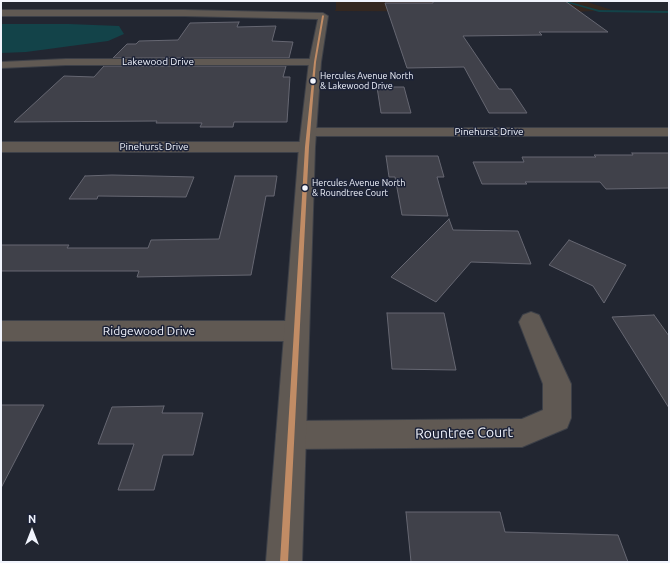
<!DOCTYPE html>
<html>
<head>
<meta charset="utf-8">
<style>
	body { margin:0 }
	#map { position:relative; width:670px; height:563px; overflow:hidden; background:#222631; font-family:Ubuntu,sans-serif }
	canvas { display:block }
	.frame { position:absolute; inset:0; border:2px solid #f1f4fd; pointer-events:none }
	.north { position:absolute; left:12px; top:511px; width:40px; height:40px; -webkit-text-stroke:3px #1c2237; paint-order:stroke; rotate:0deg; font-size:11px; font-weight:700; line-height:16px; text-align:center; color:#f1f4fd }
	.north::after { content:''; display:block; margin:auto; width:14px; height:18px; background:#f1f4fd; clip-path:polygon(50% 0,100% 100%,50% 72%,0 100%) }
</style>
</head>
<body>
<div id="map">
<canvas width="670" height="563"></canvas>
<div class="frame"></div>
<div class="north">N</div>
</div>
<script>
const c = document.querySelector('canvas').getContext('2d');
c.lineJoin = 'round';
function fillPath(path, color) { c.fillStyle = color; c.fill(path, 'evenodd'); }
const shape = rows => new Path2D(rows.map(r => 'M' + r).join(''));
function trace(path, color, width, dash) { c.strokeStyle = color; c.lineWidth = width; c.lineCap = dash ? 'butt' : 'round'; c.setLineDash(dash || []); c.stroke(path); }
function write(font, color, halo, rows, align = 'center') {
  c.font = font + ' Ubuntu,sans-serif'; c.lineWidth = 3; c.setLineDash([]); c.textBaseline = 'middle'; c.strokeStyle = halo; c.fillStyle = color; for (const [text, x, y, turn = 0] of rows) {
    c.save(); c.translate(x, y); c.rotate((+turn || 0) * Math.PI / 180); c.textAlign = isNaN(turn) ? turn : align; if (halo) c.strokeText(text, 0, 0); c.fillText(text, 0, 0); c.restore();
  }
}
fillPath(shape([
	[336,1,584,1,612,10,574,12,335,11,336,9]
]), '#342720');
fillPath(shape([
	[69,24,119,26,124,34,108,41,26,52,1,53,1,24]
]), '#134349');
fillPath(shape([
	[561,1,566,1,599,10,669,11,669,13,599,12,561,1]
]), '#134349');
const building = shape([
	[433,1,565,1,608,32,539,32,542,35,463,36,499,89,511,89,527,113,489,113,464,67,407,68,385,3,433,3,433,1],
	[239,22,237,27,276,26,272,41,293,42,289,58,113,58,127,44,136,44,139,41,178,40,190,23,239,22],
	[104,66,286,66,283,77,290,77,287,122,234,122,233,127,200,127,202,123,156,123,157,121,14,122,64,76,94,77,104,66],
	[377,87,404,87,411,113,381,113,377,87],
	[632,153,669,153,669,188,606,189,600,182,525,182,527,184,482,184,473,162,524,162,522,157,596,157,594,155,633,155,632,153],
	[386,156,438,156,444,177,437,177,448,216,402,215,395,177,389,177,386,156],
	[85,176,112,175,194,177,186,197,98,196,97,199,69,199,85,176],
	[235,176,277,176,274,196,266,196,251,275,137,277,139,271,1,271,1,245,69,245,67,248,148,248,151,240,219,239,235,176],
	[449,219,453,230,518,231,531,264,471,262,436,302,391,277,449,219],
	[569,240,626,265,604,303,593,286,549,265,569,240],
	[387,313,444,313,456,370,392,369,387,313],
	[654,315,669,336,669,408,612,317,654,315],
	[1,405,44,405,1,488,1,405],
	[164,406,162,413,203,413,193,455,163,455,154,490,118,490,134,444,98,444,112,407,164,406],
	[406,512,500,512,505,532,618,535,628,562,411,562,406,512]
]);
fillPath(building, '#40414a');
trace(building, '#666772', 1);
const minor = shape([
	[66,59,315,59,319,60,321,62,319,64,315,65,66,65,1,68,1,62,66,59],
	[309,128,669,128,669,136,309,136,304,135,302,132,304,129,309,128],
	[1,142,307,142,312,144,315,147,312,150,307,152,1,152,1,142],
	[531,312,539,315,571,384,571,418,567,428,522,447,291,449,281,445,276,435,281,425,291,421,522,419,543,410,543,384,519,322,523,315,531,312],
	[1,321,296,321,305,324,308,331,305,338,296,341,1,341,1,321]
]);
const tertiary = shape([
	[1,10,184,10,323,13,328,16,321,62,315,147,302,562,266,562,299,147,309,62,318,19,184,16,1,16,1,10]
]);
trace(minor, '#3d4048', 2);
trace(tertiary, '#3d4048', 2);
fillPath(minor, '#605953');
fillPath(tertiary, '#605953');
fillPath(shape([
	[323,15,324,16,316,62,309,147,288,562,280,562,305,147,314,62,322,16,323,15]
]), '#c18c65');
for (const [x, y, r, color] of [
	[313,81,3.5,"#f1f4fd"],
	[305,188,3.5,"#f1f4fd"]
]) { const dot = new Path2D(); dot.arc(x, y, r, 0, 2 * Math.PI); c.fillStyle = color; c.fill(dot); trace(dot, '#1c2237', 1.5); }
write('9px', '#f1f4fd', '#1c2237', [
	["Hercules Avenue North",320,76],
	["& Lakewood Drive",320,86],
	["Hercules Avenue North",312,183],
	["& Roundtree Court",312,193]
], 'left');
write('10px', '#f1f4fd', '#1c2237', [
	["Lakewood Drive",158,62],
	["Pinehurst Drive",489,132],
	["Pinehurst Drive",154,147]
]);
write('12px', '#f1f4fd', '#1c2237', [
	["Ridgewood Drive",149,331]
]);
write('14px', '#f1f4fd', '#1c2237', [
	["Rountree Court",464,433,-1]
]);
</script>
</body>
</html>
